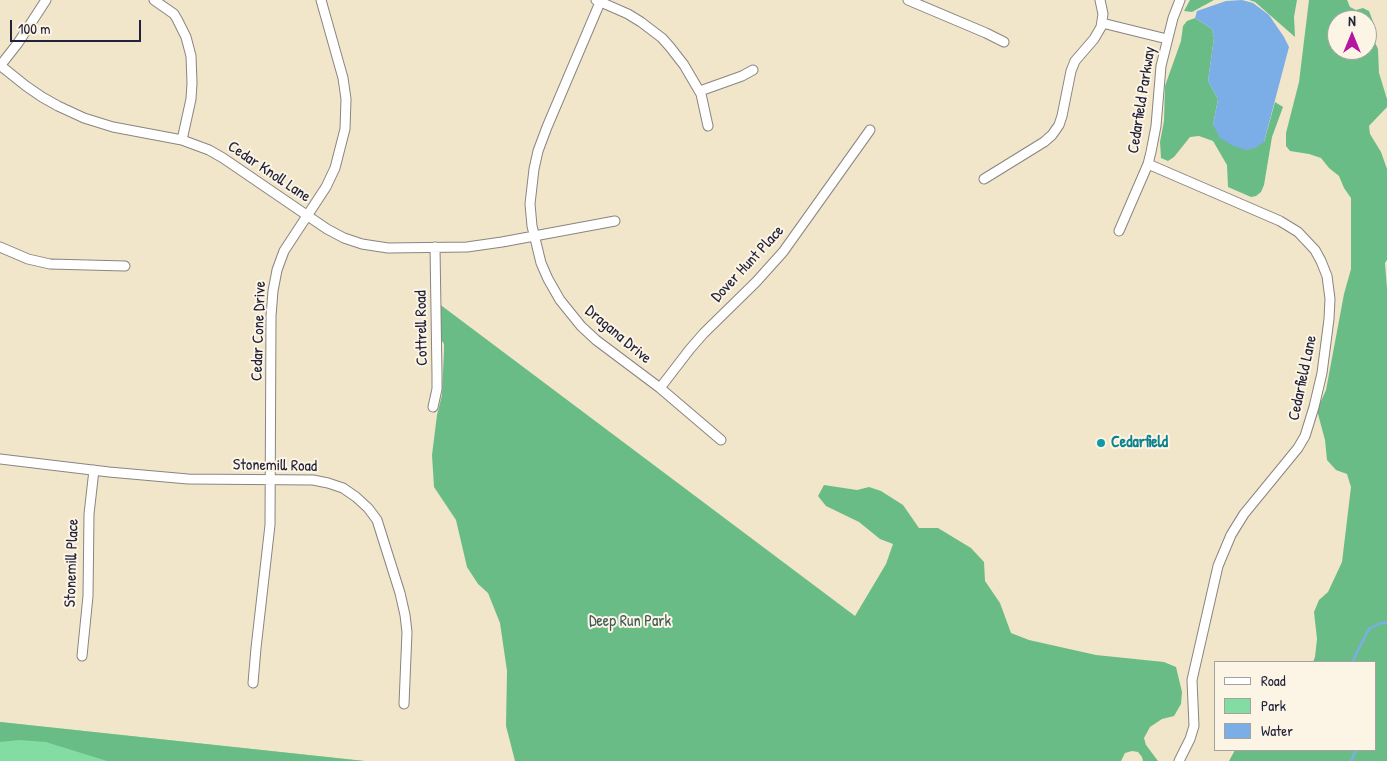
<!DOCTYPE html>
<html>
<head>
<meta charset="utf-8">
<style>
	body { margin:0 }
	#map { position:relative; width:1387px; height:761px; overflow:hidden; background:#f1e6c9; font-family:"Patrick Hand",sans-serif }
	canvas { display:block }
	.legend { position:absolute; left:1214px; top:661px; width:162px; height:90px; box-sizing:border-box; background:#fcf5e5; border:1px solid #a5a1a1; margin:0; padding:6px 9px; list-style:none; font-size:15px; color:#22223b }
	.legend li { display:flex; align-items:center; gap:10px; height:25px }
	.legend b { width:25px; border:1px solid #a5a1a1 }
	.north { position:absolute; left:1327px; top:10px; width:50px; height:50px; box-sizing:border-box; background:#fcf5e5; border:1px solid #a5a1a1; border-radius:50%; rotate:0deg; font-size:14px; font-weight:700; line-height:20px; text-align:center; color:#22223b }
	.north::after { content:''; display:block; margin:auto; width:18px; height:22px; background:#b5179e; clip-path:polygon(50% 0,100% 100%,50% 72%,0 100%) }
	.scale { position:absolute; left:10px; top:20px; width:131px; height:22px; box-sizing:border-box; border:2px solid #22223b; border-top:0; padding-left:6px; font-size:15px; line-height:18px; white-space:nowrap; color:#22223b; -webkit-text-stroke:4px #fcf5e5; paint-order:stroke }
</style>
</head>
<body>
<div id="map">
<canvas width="1387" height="761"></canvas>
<ul class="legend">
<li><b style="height:6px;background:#fff"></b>Road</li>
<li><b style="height:14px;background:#83dca1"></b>Park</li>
<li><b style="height:14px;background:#7bade7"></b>Water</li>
</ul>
<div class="north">N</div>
<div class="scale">100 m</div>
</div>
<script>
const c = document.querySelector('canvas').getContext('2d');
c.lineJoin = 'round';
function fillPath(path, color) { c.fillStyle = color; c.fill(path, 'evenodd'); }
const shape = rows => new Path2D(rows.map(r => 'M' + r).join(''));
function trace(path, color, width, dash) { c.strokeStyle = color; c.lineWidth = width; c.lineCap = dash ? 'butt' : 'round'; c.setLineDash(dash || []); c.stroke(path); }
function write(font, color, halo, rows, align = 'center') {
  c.font = font + ' "Patrick Hand",sans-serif'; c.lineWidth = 4; c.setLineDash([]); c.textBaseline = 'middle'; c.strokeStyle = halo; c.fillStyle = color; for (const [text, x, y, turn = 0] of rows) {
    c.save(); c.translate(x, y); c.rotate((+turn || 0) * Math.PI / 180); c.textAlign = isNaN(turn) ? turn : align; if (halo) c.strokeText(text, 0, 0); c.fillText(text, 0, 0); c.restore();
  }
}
fillPath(shape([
	[0,722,365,761,0,761]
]), '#83dca1');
fillPath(shape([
	[1190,0,1214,0,1192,12,1184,11],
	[1249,0,1297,0,1294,17,1295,37,1255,2],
	[1309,0,1347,0,1350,7,1356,10,1363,8,1369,11,1374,24,1375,30,1372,36,1378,49,1379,73,1387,99,1387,107,1369,126,1370,134,1381,152,1387,169,1387,260,1385,263,1387,288,1387,761,1229,761,1235,750,1376,750,1376,662,1313,662,1315,657,1317,639,1314,612,1319,600,1328,592,1342,562,1351,487,1347,474,1336,470,1327,460,1325,440,1318,414,1318,408,1326,390,1344,294,1351,269,1351,198,1344,188,1339,176,1329,168,1321,158,1309,154,1290,151,1286,146,1286,133,1299,82],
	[1337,20,1367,20,1367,50,1337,50],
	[1195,18,1212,29,1214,38,1208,81,1218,99,1213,125,1264,142,1275,102,1283,107,1272,137,1264,185,1261,192,1256,196,1251,197,1228,187,1227,165,1213,141,1199,136,1190,137,1174,157,1168,161,1161,158,1160,142,1164,121,1165,86,1181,41,1183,26,1187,21],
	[438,303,855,616,886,564,893,544,880,539,859,522,826,506,818,496,824,485,857,490,869,487,881,491,903,505,919,528,938,528,971,548,984,562,985,581,1000,603,1011,633,1029,640,1096,655,1164,662,1176,667,1182,692,1181,704,1174,716,1162,719,1150,727,1144,738,1146,745,1158,761,1143,761,1142,757,1138,752,1132,751,1125,753,1121,761,515,761,506,726,507,671,500,623,488,593,478,584,467,567,456,520,434,487,432,455,437,415,442,395,444,350,444,344,440,338],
	[0,722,364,761,107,761,46,742,19,740,0,742]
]), '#6abc87');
fillPath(shape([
	[1242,0,1253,3,1269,15,1284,37,1289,47,1264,142,1255,148,1247,150,1234,146,1220,138,1213,125,1218,99,1208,81,1214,38,1212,29,1195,18,1197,11,1226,1]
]), '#7bade7');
trace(shape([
	[1352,662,1369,629,1381,623,1387,623],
	[1351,761,1356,750]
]), '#7bade7', 2.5);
const minor = shape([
	[154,0,174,14,177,19,186,37,191,56,192,83,191,99,182,140],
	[596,0,628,14,641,22,662,38,670,47,684,65,701,94,708,126],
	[601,0,547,127,538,151,534,169,530,204,532,226,541,263,548,279,560,300,581,326,596,340,660,388,721,440],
	[908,0,986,33,1004,42],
	[1102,23,1167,39],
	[0,66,18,43,46,0],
	[1,66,26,86,42,97,58,106,84,118,113,127,182,140,209,150,223,158,327,229,344,238,362,244,388,248,467,247,502,242,615,221],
	[700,91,742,76,753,70],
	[1148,164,1280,221,1298,232,1315,250,1321,261,1327,276,1330,299,1329,319,1322,373,1314,407,1305,436,1298,448,1244,514,1231,535,1218,566,1192,680,1194,726,1190,739,1179,761],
	[984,179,1044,142,1052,135,1059,125,1062,116,1071,71,1075,61,1094,39,1101,27,1103,14,1100,0],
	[1119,231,1148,164,1151,152,1156,126,1161,66,1173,18,1180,0],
	[0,247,28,259,50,264,125,266],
	[660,388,690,349,704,333,756,282,783,252,870,130],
	[433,407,437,389,437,375,435,247],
	[0,459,109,472,188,479,313,480,328,483,343,488,356,497,368,508,377,520,400,593,405,615,407,632,404,704],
	[82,656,88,596,89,514,94,470],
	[253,683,256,648,270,525,271,316,273,291,277,270,284,251,326,187,335,168,345,129,346,99,343,78,321,0]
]);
trace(minor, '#8a8482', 11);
trace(minor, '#fff', 9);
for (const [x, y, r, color] of [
	[1101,443,5,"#0f9aa8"]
]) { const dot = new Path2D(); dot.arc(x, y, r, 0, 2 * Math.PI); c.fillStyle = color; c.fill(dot); trace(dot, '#fcf5e5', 2); }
write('16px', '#22223b', '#fcf5e5', [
	["Cedarfield Parkway",1142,100,-81],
	["Cedar Knoll Lane",269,172,34],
	["Dover Hunt Place",748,264,-47],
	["Cottrell Road",422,328,-91],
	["Cedar Cone Drive",259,331,-88],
	["Dragana Drive",618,335,40],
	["Cedarfield Lane",1303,378,-78],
	["Stonemill Road",275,466,1],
	["Stonemill Place",72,563,-88]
]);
write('bold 16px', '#0d838f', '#fcf5e5', [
	["Cedarfield",1111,443]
], 'left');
write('16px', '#3f5a5a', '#fcf5e5', [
	["Deep Run Park",630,622]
]);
</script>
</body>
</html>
